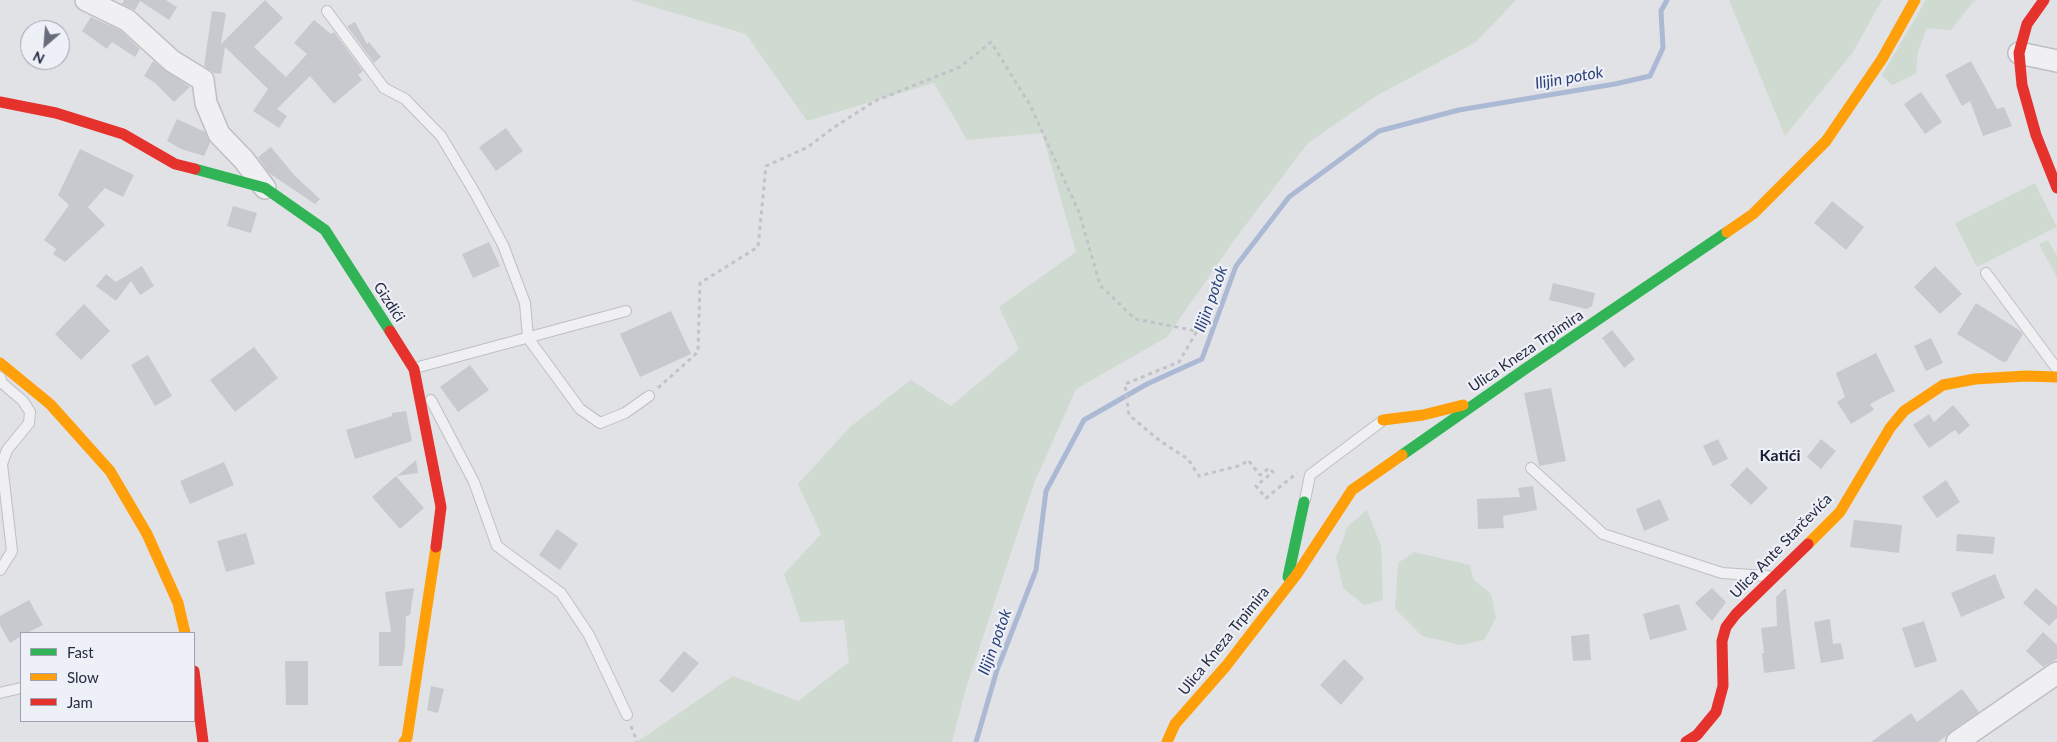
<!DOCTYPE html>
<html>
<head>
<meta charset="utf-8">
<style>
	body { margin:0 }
	#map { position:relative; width:2057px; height:742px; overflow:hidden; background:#e1e2e6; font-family:Lato,sans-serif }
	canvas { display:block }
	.legend { position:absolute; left:20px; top:632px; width:175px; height:90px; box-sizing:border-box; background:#eef0f7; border:1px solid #9ea1af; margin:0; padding:6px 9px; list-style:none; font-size:15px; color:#262b42 }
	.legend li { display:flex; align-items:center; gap:10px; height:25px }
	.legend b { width:25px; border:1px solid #9ea1af }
	.north { position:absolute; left:20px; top:20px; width:50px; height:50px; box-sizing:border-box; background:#eef0f7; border:1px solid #9ea1af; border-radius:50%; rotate:207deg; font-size:14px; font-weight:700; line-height:20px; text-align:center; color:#262b42 }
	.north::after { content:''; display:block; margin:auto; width:18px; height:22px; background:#676b7b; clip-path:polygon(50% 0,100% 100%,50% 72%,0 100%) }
</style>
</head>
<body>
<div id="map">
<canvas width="2057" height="742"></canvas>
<ul class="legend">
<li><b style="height:6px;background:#30b455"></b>Fast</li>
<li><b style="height:6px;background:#ff9f0a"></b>Slow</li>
<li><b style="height:6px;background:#e5322d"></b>Jam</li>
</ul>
<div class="north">N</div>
</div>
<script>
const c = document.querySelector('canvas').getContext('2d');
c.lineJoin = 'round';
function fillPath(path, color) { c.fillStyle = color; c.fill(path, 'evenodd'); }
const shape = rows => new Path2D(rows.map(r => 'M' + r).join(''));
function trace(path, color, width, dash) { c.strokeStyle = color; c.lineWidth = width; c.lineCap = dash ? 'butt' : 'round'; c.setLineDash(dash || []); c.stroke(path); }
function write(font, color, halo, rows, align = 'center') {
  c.font = font + ' Lato,sans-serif'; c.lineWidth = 4.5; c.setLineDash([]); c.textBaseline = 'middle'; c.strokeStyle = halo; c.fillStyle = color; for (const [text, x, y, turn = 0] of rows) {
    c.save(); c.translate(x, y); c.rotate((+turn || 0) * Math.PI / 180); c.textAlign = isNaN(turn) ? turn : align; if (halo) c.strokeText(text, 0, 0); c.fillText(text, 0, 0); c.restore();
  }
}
fillPath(shape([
	[630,0,1516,0,1476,42,1376,96,1308,143,1235,239,1167,337,1076,389,1035,481,966,688,952,742,637,742,733,676,798,701,849,662,844,620,801,622,784,574,821,534,798,484,850,427,911,380,951,406,1019,349,999,307,1076,252,1042,133,967,140,934,83,807,121,746,34],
	[1729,0,1882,0,1853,52,1785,136],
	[1926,0,1977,0,1973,2,1951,30,1927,28,1918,51,1916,74,1892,85,1882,75],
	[2035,183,2057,227,1977,267,1955,223],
	[2048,240,2057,256,2057,278,2039,244],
	[1367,510,1381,546,1383,600,1364,605,1343,588,1336,557,1348,526],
	[1414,552,1470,565,1473,579,1491,594,1496,618,1484,640,1461,645,1422,636,1395,609,1398,563]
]), '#cfdad0');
trace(shape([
	[976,742,997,670,1036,570,1046,491,1084,420,1147,384,1202,359,1236,266,1289,197,1379,131,1459,110,1615,84,1650,76,1663,48,1661,11,1667,0]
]), '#acb9d4', 5);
fillPath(shape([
	[124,0,166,0,177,7,169,20,140,1,135,10,122,4],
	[265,0,283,18,254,47,286,77,307,54,294,43,314,20,331,34,334,32,363,71,358,75,362,80,334,104,310,76,277,109,287,116,279,128,253,111,268,89,225,47,221,74,214,73,204,66,212,11,226,13,221,44],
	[91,17,120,30,140,49,135,57,112,42,107,49,82,31],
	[355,22,367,44,369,42,381,57,374,63,347,26],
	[153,61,190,87,174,102,155,83,144,76],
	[1971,61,1997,109,2004,107,2012,126,1983,136,1970,101,1962,106,1945,75],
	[1921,92,1942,122,1925,134,1904,104],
	[177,119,205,132,210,143,204,156,181,149,167,141],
	[506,128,523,151,496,171,479,147],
	[271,147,295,176,320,199,315,204,269,173,258,157],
	[80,149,134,175,123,197,105,188,88,207,105,225,65,262,53,254,56,249,44,240,69,205,58,195],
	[1832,201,1864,227,1846,250,1814,223],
	[233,206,257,213,251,233,227,226],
	[489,242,500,266,473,278,462,254],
	[142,266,154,286,140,295,131,281,116,301,96,286,106,274,116,282],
	[1935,266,1962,294,1940,314,1914,287],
	[1553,283,1595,293,1592,306,1587,309,1549,300],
	[1976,303,2019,330,2023,334,2006,362,2003,362,1957,334],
	[84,304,110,331,81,360,55,334],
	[671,311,691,354,640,377,620,334],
	[1612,330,1635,359,1624,368,1602,338],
	[1931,338,1943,363,1926,371,1914,346],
	[254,347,278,378,235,412,210,380],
	[1876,353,1895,391,1870,404,1874,410,1851,424,1837,402,1845,397,1836,373],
	[148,355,172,396,155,406,131,365],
	[470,365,489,390,458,412,440,387],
	[1551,388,1566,461,1539,466,1524,393],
	[1953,405,1970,425,1959,435,1955,430,1929,448,1913,425,1929,414,1934,422],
	[406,411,412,441,355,459,346,430,392,416,392,413],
	[1718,439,1728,459,1713,466,1703,446],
	[1821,439,1836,451,1821,469,1807,457],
	[416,460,418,473,397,476],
	[224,462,234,485,190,504,180,481],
	[1747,467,1768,488,1751,505,1730,485],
	[396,476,424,508,400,529,372,497],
	[1946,480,1960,502,1937,518,1922,497],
	[1533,486,1537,510,1503,516,1504,528,1478,529,1477,499,1520,497,1518,488],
	[1660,499,1669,520,1644,531,1636,509],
	[1854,520,1902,525,1899,553,1850,547],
	[557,529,578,544,560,570,539,555],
	[246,533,255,564,226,572,217,541],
	[1957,534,1995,537,1993,554,1956,551],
	[1995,574,2005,598,1961,617,1951,593],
	[414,588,410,615,406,616,405,647,402,666,379,666,379,632,391,632,385,592],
	[1712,588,1726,602,1712,621,1695,603],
	[2036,588,2057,607,2057,618,2049,626,2023,603],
	[1784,589,1786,589,1795,669,1764,673,1762,653,1764,653,1761,628,1777,626,1776,597],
	[29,600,43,625,27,633,21,633,21,636,10,643,0,625,0,616],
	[1679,604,1687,630,1650,640,1643,614],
	[1830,619,1833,644,1841,643,1844,659,1821,663,1814,622],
	[1924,621,1937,661,1915,668,1902,628],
	[2043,632,2057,645,2057,659,2043,667,2026,651],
	[1589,634,1591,660,1573,661,1571,636],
	[684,651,699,663,673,693,659,681],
	[1344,659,1364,678,1341,705,1320,685],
	[285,661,308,661,308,705,286,705],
	[431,686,444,689,438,713,427,710],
	[1962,689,1979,712,1938,742,1871,742,1911,713,1917,722]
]), '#c8c9cf');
const lane = shape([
	[327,11,384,88,405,99,441,136,475,193,503,245,525,303,528,338,580,409,600,423,625,413,649,396],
	[1986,273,2057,369],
	[415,368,626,311],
	[0,377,2,383,23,401,30,412,29,423,7,450,2,464,12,551,0,570],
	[431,400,474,482,497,546,561,593,589,635,627,715],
	[1531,468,1603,534,1722,573,1768,576],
	[1305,500,1310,475,1382,421],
	[0,693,21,688]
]);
const street = shape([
	[86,0,127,20,172,61,203,80,206,103,219,134,244,160,265,188],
	[2019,53,2057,61],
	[1957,742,2057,673]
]);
trace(lane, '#bebfc4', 12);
trace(street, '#bebfc4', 24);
trace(shape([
	[658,388,698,352,700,283,758,247,766,166,808,147,833,128,875,101,960,67,991,42,1030,105,1079,212,1100,285,1135,319,1197,331,1179,362,1125,384,1129,415,1160,441,1188,459,1199,476,1242,465,1248,460,1260,475,1269,468,1273,472,1256,486,1266,498,1297,473],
	[631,726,637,742]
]), '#c2c3c9', 3, [4, 4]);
trace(lane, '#f0f0f3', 10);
trace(street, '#f0f0f3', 21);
trace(shape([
	[195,169,265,188,325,230,390,331],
	[1402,455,1525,369,1727,232],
	[1288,577,1304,502]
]), '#30b455', 11);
trace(shape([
	[1727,232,1753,214,1826,141,1882,59,1915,0],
	[0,363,50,404,110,471,147,534,178,603,185,633],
	[1383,420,1423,415,1463,405],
	[1808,544,1840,512,1890,428,1904,411,1943,385,1975,379,2026,376,2057,377],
	[404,742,407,738,436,547],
	[1167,742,1175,724,1226,666,1297,574,1352,490,1402,455]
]), '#ff9f0a', 11);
trace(shape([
	[2044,0,2027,24,2019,53,2022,85,2036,135,2057,188],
	[0,102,56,113,123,134,175,164,195,169],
	[390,331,414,369,441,507,436,547],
	[194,671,203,742],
	[1686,742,1697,735,1716,712,1723,686,1722,641,1726,627,1736,614,1808,544]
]), '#e5322d', 11);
write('15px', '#262b42', '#eef0f7', [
	["Gizdići",389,302,57],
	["Ulica Kneza Trpimira",1526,351,-34],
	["Ulica Ante Starčevića",1781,546,-46],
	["Ulica Kneza Trpimira",1224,641,-51]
]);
write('italic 16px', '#2c4279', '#eef0f7', [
	["Ilijin potok",1569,78,-10],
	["Ilijin potok",1211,299,-70],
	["Ilijin potok",995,642,-70]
]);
write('bold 16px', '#181d32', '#eef0f7', [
	["Katići",1780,456]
]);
</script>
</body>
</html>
